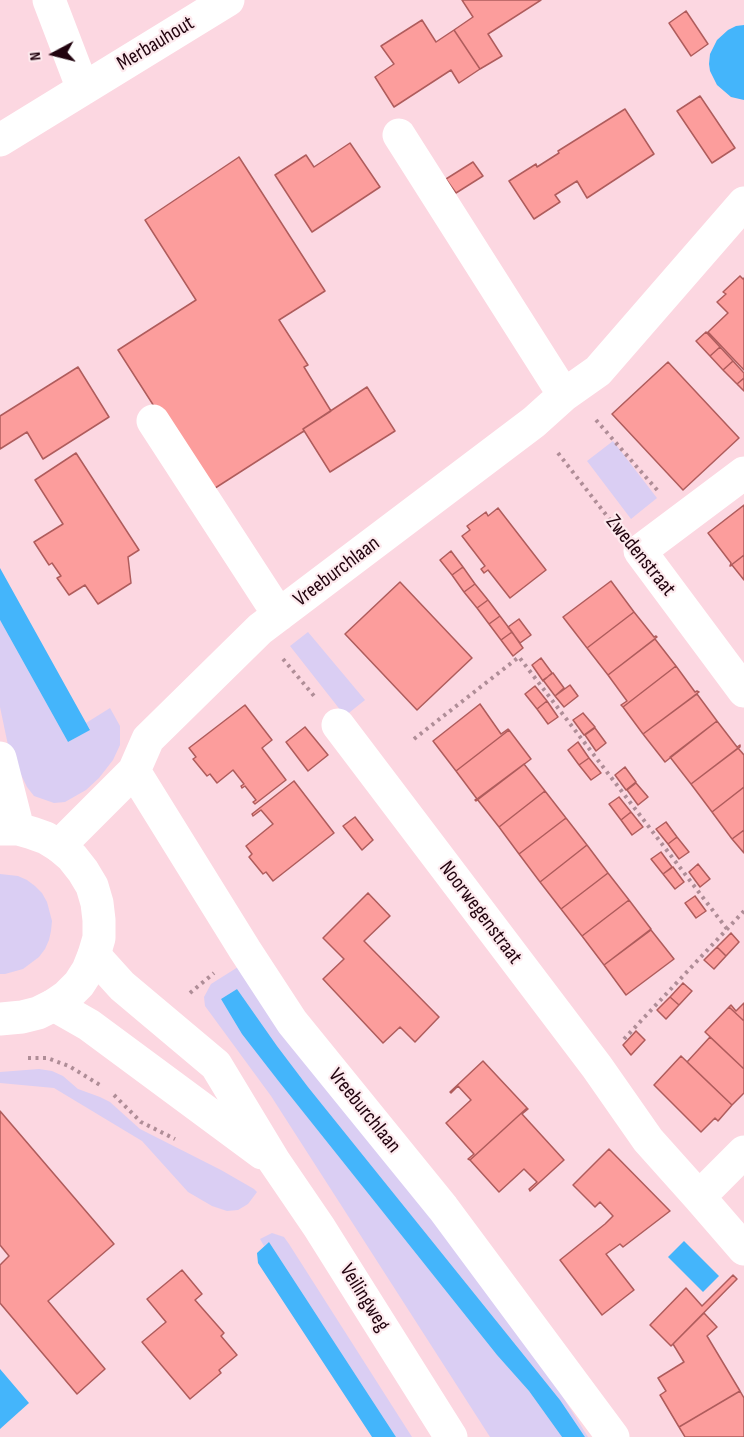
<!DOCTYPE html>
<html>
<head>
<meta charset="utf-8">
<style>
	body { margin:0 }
	#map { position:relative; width:744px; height:1437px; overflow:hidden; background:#fcd7e1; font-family:"Sofia Sans Condensed",sans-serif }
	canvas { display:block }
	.north { position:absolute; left:24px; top:24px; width:60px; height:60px; -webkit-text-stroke:4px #fdeaee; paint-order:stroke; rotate:263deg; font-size:16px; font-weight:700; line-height:24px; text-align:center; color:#22040f }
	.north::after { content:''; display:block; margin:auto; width:21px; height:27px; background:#22040f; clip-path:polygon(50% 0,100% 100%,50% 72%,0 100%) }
</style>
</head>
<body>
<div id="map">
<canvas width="744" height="1437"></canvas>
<div class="north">N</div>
</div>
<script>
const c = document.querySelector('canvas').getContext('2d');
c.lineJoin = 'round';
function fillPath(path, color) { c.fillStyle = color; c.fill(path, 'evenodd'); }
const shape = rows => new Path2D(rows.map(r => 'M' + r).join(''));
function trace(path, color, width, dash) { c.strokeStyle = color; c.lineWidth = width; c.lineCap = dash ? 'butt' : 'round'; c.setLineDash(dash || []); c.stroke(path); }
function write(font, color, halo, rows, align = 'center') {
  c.font = font + ' "Sofia Sans Condensed",sans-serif'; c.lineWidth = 4.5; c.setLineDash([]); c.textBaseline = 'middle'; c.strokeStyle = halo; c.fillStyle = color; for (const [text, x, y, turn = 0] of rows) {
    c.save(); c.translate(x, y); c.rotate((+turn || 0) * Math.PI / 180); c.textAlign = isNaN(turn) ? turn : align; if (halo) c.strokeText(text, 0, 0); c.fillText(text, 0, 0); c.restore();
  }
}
fillPath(shape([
	[613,441,657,498,631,519,587,461],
	[0,620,68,742,90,729,86,723,110,708,120,726,120,745,113,760,99,778,86,790,65,802,54,803,34,796,27,787,9,750,0,707],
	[308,632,365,700,345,716,290,646],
	[0,874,18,876,27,880,35,886,42,893,47,902,52,921,51,931,49,940,45,949,39,957,23,969,5,974,0,974],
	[238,967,511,1314,588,1437,585,1437,560,1400,308,1087,277,1046,237,989,221,999,280,1083,497,1355,529,1391,562,1437,490,1437,271,1096,205,1006,204,997,211,984],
	[39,1069,52,1071,63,1076,78,1089,100,1097,110,1102,140,1129,221,1170,254,1189,257,1192,248,1204,238,1210,227,1211,212,1206,188,1192,142,1141,54,1088,0,1083,0,1072],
	[272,1233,284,1237,289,1244,412,1437,396,1437,269,1242,264,1246,260,1239]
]), '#dacef3');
fillPath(shape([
	[744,25,744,100,731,97,717,85,710,71,709,64,710,54,717,40,728,30,736,26],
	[0,568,90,730,68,742,0,620],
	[237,989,277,1046,308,1087,560,1400,585,1437,562,1437,529,1391,497,1355,280,1083,242,1034,221,999],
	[684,1241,719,1276,703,1292,668,1257],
	[269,1242,396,1437,372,1437,258,1263,257,1253],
	[0,1369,29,1403,0,1429]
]), '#44b5fb');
const building = shape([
	[462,0,541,0,488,34,502,56,480,69,454,30,473,17,462,0],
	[686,11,708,44,691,56,669,23,686,11],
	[422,20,436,42,454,30,480,69,459,83,451,70,394,107,375,77,394,64,381,46,422,20],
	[700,96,735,148,712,163,677,111,700,96],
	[625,109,654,154,587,198,577,181,555,195,560,202,534,219,509,181,536,164,537,167,559,153,558,151,625,109],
	[350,143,380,187,312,232,275,175,306,155,314,167,350,143],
	[239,157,325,291,279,320,308,365,304,367,331,411,303,429,304,431,209,492,118,350,196,300,145,220,239,157],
	[473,162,483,176,456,193,446,179,473,162],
	[740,276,743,279,744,278,744,370,708,332,728,313,717,302,726,294,723,292,740,276],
	[706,332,720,347,710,356,696,341,706,332],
	[720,347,733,361,723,370,710,356,720,347],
	[733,361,744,373,744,378,737,384,723,370,733,361],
	[668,362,739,438,683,490,612,414,668,362],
	[78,367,109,417,43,459,27,432,0,449,0,416,78,367],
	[744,378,744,391,737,384,744,378],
	[367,387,395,431,330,472,303,429,367,387],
	[76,453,139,550,128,557,131,583,98,604,85,585,69,595,57,578,61,576,52,563,49,565,34,542,63,524,35,480,76,453],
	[744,505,744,555,730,566,731,563,708,533,744,505],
	[498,508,546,570,510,598,488,570,484,573,481,569,485,566,462,536,470,530,467,526,486,512,488,516,498,508],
	[451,551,463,567,452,575,440,560,451,551],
	[744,555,744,580,732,565,730,566,744,555],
	[463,567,475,584,464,592,452,575,463,567],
	[611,581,634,612,587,648,563,617,611,581],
	[400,582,472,658,417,710,345,634,400,582],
	[475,584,488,600,477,608,464,592,475,584],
	[488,600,500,616,489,624,477,608,488,600],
	[634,612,654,637,656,636,657,637,608,675,587,648,634,612],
	[500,616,512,632,501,640,489,624,500,616],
	[519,619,531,635,520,643,508,627,519,619],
	[512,632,523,648,513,656,501,640,512,632],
	[655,639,676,666,623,707,621,705,627,701,608,675,655,639],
	[541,658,552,673,543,681,532,665,541,658],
	[676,666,695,692,697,691,699,692,643,734,623,707,676,666],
	[553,673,564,688,555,696,543,680,553,673],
	[570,685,578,696,564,707,555,696,570,685],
	[535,686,547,701,537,709,525,694,535,686],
	[697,694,717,721,665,762,643,734,697,694],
	[547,701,558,717,548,724,537,709,547,701],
	[480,704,501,734,508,729,509,730,456,771,433,741,480,704],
	[245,705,272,740,262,748,286,780,255,804,253,802,256,800,245,786,242,788,241,786,244,784,233,770,217,783,210,774,207,776,193,759,196,757,189,748,245,705],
	[583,713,595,727,584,735,573,720,583,713],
	[717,721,737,747,740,745,740,747,691,784,670,757,717,721],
	[305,727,328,755,308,771,286,742,305,727],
	[595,728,606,743,596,751,585,735,595,728],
	[509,730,531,759,476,801,475,800,477,799,456,771,509,730],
	[578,742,589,758,579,765,568,750,578,742],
	[738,748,744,755,744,787,712,812,691,784,738,748],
	[589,758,601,773,591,780,579,765,589,758],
	[524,764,545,791,499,827,477,799,524,764],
	[625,767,636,782,626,790,615,775,625,767],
	[294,781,334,833,273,881,266,872,263,874,249,857,252,854,246,846,273,824,261,810,253,816,252,814,294,781],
	[636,783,648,797,638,805,627,790,636,783],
	[744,787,744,830,732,839,712,812,744,787],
	[545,791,566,818,519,854,499,827,545,791],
	[619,797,631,812,621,820,609,804,619,797],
	[631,812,643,827,632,835,621,820,631,812],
	[355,817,373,840,362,850,343,826,355,817],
	[566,818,587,845,540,882,519,854,566,818],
	[666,822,677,837,668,844,656,829,666,822],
	[744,830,744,853,732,839,744,830],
	[677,837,689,852,679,859,668,844,677,837],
	[587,845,608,873,561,909,540,882,587,845],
	[661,852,672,867,663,874,651,859,661,852],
	[698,864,710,879,700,887,689,872,698,864],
	[673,867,684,882,675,889,663,874,673,867],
	[608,873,629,900,582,936,561,909,608,873],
	[368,893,390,916,364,941,439,1017,415,1042,400,1027,383,1043,323,979,344,959,323,938,368,893],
	[695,896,706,911,696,918,685,903,695,896],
	[629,900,651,929,604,965,582,936,629,900],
	[651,930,674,959,626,995,604,965,651,930],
	[731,933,739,942,726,956,717,947,731,933],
	[717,947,726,956,714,969,704,960,717,947],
	[683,983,692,991,679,1005,670,997,683,983],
	[670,997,679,1005,666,1019,657,1010,670,997],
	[744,1003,744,1021,729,1007,731,1005,736,1011,744,1003],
	[729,1007,744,1021,744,1069,705,1032,729,1007],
	[636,1031,645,1040,631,1055,623,1045,636,1031],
	[710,1037,744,1069,744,1093,732,1105,687,1062,710,1037],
	[681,1056,732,1105,718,1121,715,1118,701,1132,654,1085,681,1056],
	[483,1061,527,1108,470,1160,468,1159,474,1154,446,1123,471,1100,458,1086,451,1093,450,1092,483,1061],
	[527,1108,528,1109,522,1114,564,1160,530,1191,529,1189,537,1182,524,1169,499,1192,470,1160,527,1108],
	[0,1111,114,1244,48,1301,105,1369,77,1394,0,1303,0,1265,9,1256,0,1245,0,1111],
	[609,1149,670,1211,623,1247,620,1244,606,1254,634,1290,602,1315,560,1260,605,1224,613,1216,600,1202,595,1207,573,1185,609,1149],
	[182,1270,202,1294,195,1300,224,1333,221,1336,237,1355,219,1370,221,1373,190,1399,142,1342,166,1322,147,1299,182,1270],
	[733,1275,737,1279,671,1346,650,1325,686,1288,702,1306,733,1275],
	[704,1313,717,1327,707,1336,740,1391,679,1427,660,1395,666,1391,658,1378,684,1362,673,1344,704,1313],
	[740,1391,744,1398,744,1437,685,1437,679,1427,740,1391]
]);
fillPath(building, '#fc9d9c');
trace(building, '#af5c5c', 1.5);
trace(shape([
	[596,420,658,491],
	[558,453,614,525],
	[283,659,315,697],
	[414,739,519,657,727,929],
	[190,993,214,973],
	[624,1039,744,911],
	[28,1058,47,1058,69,1066,100,1085],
	[114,1095,141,1122,175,1139]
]), '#af8d97', 4, [3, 4.5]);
trace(shape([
	[49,0,83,89],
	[399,135,564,395],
	[0,140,228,0],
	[153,421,279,615],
	[744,473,640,551,744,691],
	[338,725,597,1067,648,1140,699,1197,744,1249],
	[134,771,245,950,292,1022,443,1208,613,1437],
	[59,846,134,771,148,739,260,629,534,422,564,395,598,371,744,203],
	[94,955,122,986,216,1065,274,1161,319,1227,451,1437],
	[54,1005,89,1025,262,1153],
	[699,1197,744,1152]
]), '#fff', 33);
trace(shape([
	[0,758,18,829],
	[0,829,18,829,32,833,46,838,59,846,72,857,83,871,92,886,97,903,99,920,99,938,94,955,88,970,79,984,67,996,54,1005,38,1013,22,1017,0,1019]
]), '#fff', 33);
write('21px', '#22040f', '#fdeaee', [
	["Merbauhout",156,44,-31],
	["Zwedenstraat",640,556,51],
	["Vreeburchlaan",337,572,-37],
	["Noorwegenstraat",480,913,53],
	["Vreeburchlaan",364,1111,51],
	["Veilingweg",364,1298,58]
]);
</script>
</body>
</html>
